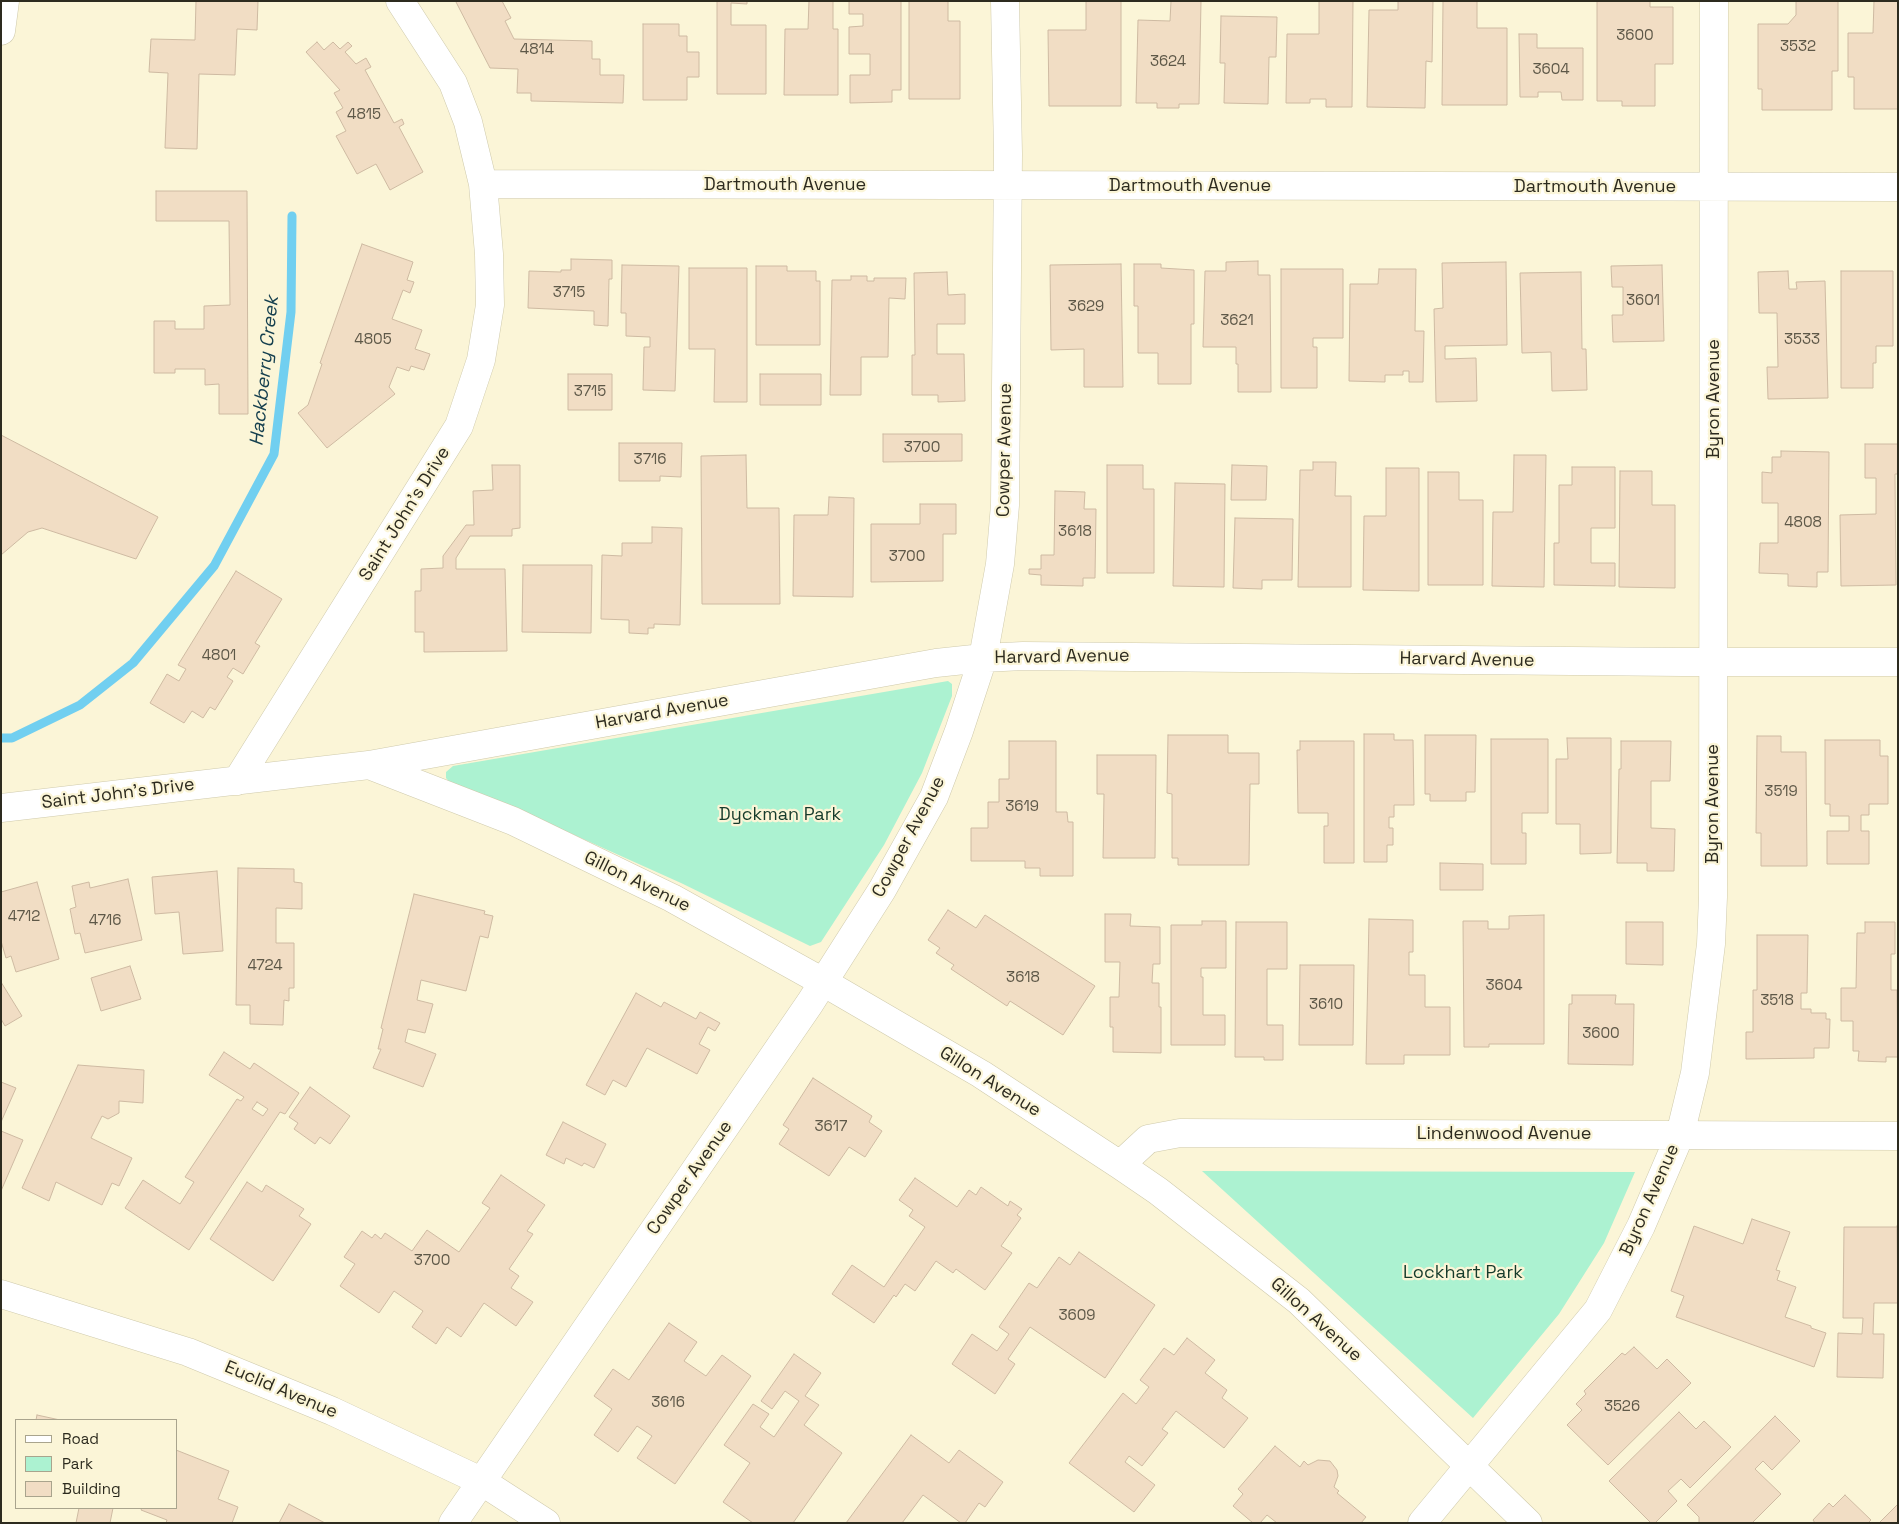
<!DOCTYPE html>
<html>
<head>
<meta charset="utf-8">
<style>
	body { margin:0 }
	#map { position:relative; width:1899px; height:1524px; overflow:hidden; background:#fbf5d7; font-family:"Space Grotesk",sans-serif }
	canvas { display:block }
	.frame { position:absolute; inset:0; border:2px solid #2d2b1f; pointer-events:none }
	.legend { position:absolute; left:15px; top:1419px; width:162px; height:90px; box-sizing:border-box; background:#fbf5d7; border:1px solid #a9a48d; margin:0; padding:6px 9px; list-style:none; font-size:15px; color:#2d2b1f }
	.legend li { display:flex; align-items:center; gap:10px; height:25px }
	.legend b { width:25px; border:1px solid #a9a48d }
</style>
</head>
<body>
<div id="map">
<canvas width="1899" height="1524"></canvas>
<div class="frame"></div>
<ul class="legend">
<li><b style="height:6px;background:#fff"></b>Road</li>
<li><b style="height:14px;background:#acf2d1"></b>Park</li>
<li><b style="height:14px;background:#f1ddc4"></b>Building</li>
</ul>
</div>
<script>
const c = document.querySelector('canvas').getContext('2d');
c.lineJoin = 'round';
function fillPath(path, color) { c.fillStyle = color; c.fill(path, 'evenodd'); }
const shape = rows => new Path2D(rows.map(r => 'M' + r).join(''));
function trace(path, color, width, dash) { c.strokeStyle = color; c.lineWidth = width; c.lineCap = dash ? 'butt' : 'round'; c.setLineDash(dash || []); c.stroke(path); }
function write(font, color, halo, rows, align = 'center') {
  c.font = font + ' "Space Grotesk",sans-serif'; c.lineWidth = 4.5; c.setLineDash([]); c.textBaseline = 'middle'; c.strokeStyle = halo; c.fillStyle = color; for (const [text, x, y, turn = 0] of rows) {
    c.save(); c.translate(x, y); c.rotate((+turn || 0) * Math.PI / 180); c.textAlign = isNaN(turn) ? turn : align; if (halo) c.strokeText(text, 0, 0); c.fillText(text, 0, 0); c.restore();
  }
}
fillPath(shape([
	[948,681,952,684,952,696,922,773,884,845,821,942,810,946,681,883,523,812,450,783,446,778,446,772,453,766],
	[1202,1171,1635,1172,1604,1243,1559,1314,1473,1418]
]), '#acf2d1');
trace(shape([
	[1,738,12,738,80,705,133,663,214,566,274,454,291,312,292,216]
]), '#71cff0', 9);
const building = shape([
	[196,1,258,1,257,30,237,29,235,75,199,74,197,149,165,148,168,73,149,72,151,39,195,40,196,1],
	[459,1,502,1,511,18,505,21,514,39,592,41,592,59,600,59,600,75,624,75,623,103,531,101,531,93,517,93,518,69,490,68,456,2,459,1],
	[717,1,747,1,747,4,731,3,731,25,766,25,766,94,717,94,717,1],
	[809,1,833,1,833,29,838,29,838,95,784,95,785,29,808,29,809,1],
	[849,1,901,1,901,90,892,90,892,102,850,103,850,75,870,75,870,54,849,54,849,27,863,26,863,14,849,14,849,1],
	[909,1,948,1,948,21,960,21,960,99,909,99,909,1],
	[1086,1,1121,1,1121,106,1049,106,1048,30,1086,30,1086,1],
	[1171,1,1201,1,1199,104,1179,104,1179,108,1157,108,1157,103,1136,103,1138,20,1170,21,1171,1],
	[1319,1,1353,1,1352,107,1326,107,1326,99,1310,99,1310,103,1286,103,1287,34,1319,34,1319,1],
	[1398,1,1433,1,1432,62,1426,61,1425,108,1367,107,1369,10,1398,10,1398,1],
	[1443,1,1477,1,1477,28,1507,28,1507,105,1442,105,1443,1],
	[1597,1,1650,1,1650,7,1673,7,1673,64,1655,64,1655,106,1622,106,1622,101,1597,101,1597,1],
	[1796,1,1838,1,1838,71,1832,71,1832,110,1762,110,1762,89,1758,89,1758,24,1788,24,1796,15,1796,1],
	[1874,1,1898,1,1898,109,1854,109,1854,77,1848,77,1848,33,1873,33,1874,1],
	[1221,16,1277,17,1276,57,1269,57,1268,104,1224,103,1225,63,1220,63,1221,16],
	[643,24,679,24,679,36,687,36,687,52,699,52,699,77,687,77,687,100,643,100,643,24],
	[1519,34,1537,34,1537,48,1583,48,1583,100,1562,100,1561,92,1538,92,1538,97,1520,97,1519,34],
	[317,42,324,50,333,42,340,49,348,42,352,46,345,52,356,64,366,58,371,67,365,70,394,123,402,119,404,124,399,127,423,172,390,190,376,164,357,174,336,136,346,131,336,112,343,108,334,93,340,90,306,52,317,42],
	[156,191,247,191,248,414,219,414,219,384,205,385,205,369,175,369,175,373,154,373,154,321,175,321,175,329,204,329,204,306,230,305,229,221,156,221,156,191],
	[362,244,413,262,407,280,414,282,410,293,403,290,392,319,422,330,415,349,430,354,424,370,411,366,409,371,397,367,389,387,395,394,327,448,298,413,308,405,322,364,320,363,362,244],
	[571,259,612,260,612,279,609,279,608,326,594,325,594,311,528,308,529,271,561,272,561,270,571,270,571,259],
	[1258,261,1258,275,1270,275,1271,392,1238,392,1238,364,1236,364,1236,347,1203,347,1205,271,1226,271,1226,262,1258,261],
	[1506,262,1507,345,1445,346,1445,359,1476,358,1477,401,1436,402,1434,309,1443,308,1442,263,1506,262],
	[1121,264,1123,387,1084,387,1084,349,1051,350,1050,265,1121,264],
	[1134,264,1161,264,1161,268,1194,270,1194,324,1191,324,1191,384,1158,384,1158,353,1138,353,1138,306,1134,306,1134,264],
	[622,265,679,266,675,391,643,390,644,347,650,347,650,337,626,336,626,313,621,313,622,265],
	[1662,265,1664,341,1613,342,1612,315,1623,315,1623,287,1612,287,1611,266,1662,265],
	[756,266,787,266,787,271,816,271,816,281,820,281,820,345,756,345,756,266],
	[689,268,747,268,747,402,714,402,715,349,689,349,689,268],
	[1281,269,1343,269,1343,338,1313,338,1313,347,1317,347,1317,388,1281,388,1281,269],
	[1379,269,1416,269,1415,331,1424,331,1423,382,1409,382,1409,371,1403,371,1403,375,1385,375,1385,382,1349,381,1350,284,1378,284,1379,269],
	[1788,271,1789,289,1797,289,1796,282,1825,281,1828,398,1768,399,1767,367,1778,367,1777,313,1759,313,1758,272,1788,271],
	[1841,271,1893,271,1893,346,1876,346,1876,363,1873,363,1873,388,1841,388,1841,271],
	[947,272,948,295,965,294,965,324,937,324,937,354,964,354,965,401,938,402,938,395,912,395,912,355,915,355,914,273,947,272],
	[1581,272,1582,349,1586,349,1587,390,1552,391,1551,352,1522,353,1520,273,1581,272],
	[851,276,867,276,867,281,874,281,874,278,906,278,905,299,889,298,888,357,861,357,861,395,830,395,832,280,851,280,851,276],
	[568,374,612,374,612,410,568,410,568,374],
	[760,374,821,374,821,405,760,405,760,374],
	[883,434,962,434,962,461,883,462,883,434],
	[1,435,158,517,136,559,42,528,28,532,1,555,1,435],
	[619,443,682,443,681,477,660,476,660,481,619,481,619,443],
	[1865,444,1898,444,1898,474,1895,474,1896,585,1841,586,1840,515,1876,514,1876,478,1865,478,1865,444],
	[1781,451,1829,452,1828,572,1817,572,1817,587,1788,586,1788,574,1759,573,1760,543,1778,543,1778,503,1762,503,1762,472,1772,473,1772,457,1781,457,1781,451],
	[746,455,747,508,779,508,780,604,702,604,701,456,746,455],
	[1514,455,1546,455,1544,587,1492,586,1493,512,1513,512,1514,455],
	[1313,462,1336,462,1335,496,1351,496,1351,587,1298,587,1300,470,1313,470,1313,462],
	[492,465,520,465,520,528,512,529,512,536,470,536,456,558,456,569,505,569,507,651,424,652,424,632,415,632,415,591,421,591,421,569,443,568,443,556,466,525,474,525,473,491,493,490,492,465],
	[1107,465,1143,465,1143,489,1154,489,1154,573,1107,573,1107,465],
	[1232,465,1267,466,1266,500,1231,500,1232,465],
	[1572,467,1615,467,1615,528,1591,528,1591,563,1615,563,1615,586,1554,585,1554,543,1559,543,1559,485,1572,485,1572,467],
	[1386,468,1419,468,1419,591,1363,590,1364,516,1386,516,1386,468],
	[1620,471,1652,471,1652,505,1675,505,1675,588,1619,587,1620,471],
	[1428,472,1459,472,1459,500,1483,500,1483,585,1428,585,1428,472],
	[1175,483,1225,484,1224,587,1173,586,1175,483],
	[1055,491,1085,492,1084,509,1096,509,1095,578,1083,578,1083,586,1041,585,1041,575,1029,574,1029,569,1041,569,1041,555,1054,555,1055,491],
	[829,497,854,498,853,597,793,596,794,515,828,515,829,497],
	[920,504,956,504,956,534,943,534,943,581,871,582,871,524,920,524,920,504],
	[1235,518,1293,519,1292,580,1262,580,1262,589,1233,588,1235,518],
	[652,527,682,528,680,625,654,624,654,628,648,628,648,634,629,633,629,620,601,619,602,555,622,556,622,543,652,543,652,527],
	[523,565,592,565,591,633,522,632,523,565],
	[236,571,282,599,255,643,260,646,243,674,233,668,227,677,233,681,215,710,210,707,203,718,192,711,184,723,150,703,167,674,179,681,186,669,178,665,236,571],
	[1364,734,1394,734,1394,740,1413,740,1414,805,1394,805,1394,817,1389,817,1389,828,1393,828,1393,845,1387,845,1387,862,1364,862,1364,734],
	[1168,735,1228,735,1228,753,1259,753,1259,784,1250,784,1249,865,1178,865,1178,858,1172,858,1172,794,1167,793,1168,735],
	[1425,735,1476,735,1475,792,1466,792,1466,801,1430,801,1430,794,1425,794,1425,735],
	[1757,736,1781,736,1781,752,1806,752,1807,866,1761,866,1761,833,1756,833,1757,736],
	[1567,738,1611,738,1611,853,1580,854,1580,824,1556,824,1556,759,1568,759,1567,738],
	[1491,739,1548,739,1548,813,1522,813,1522,833,1526,833,1526,864,1491,864,1491,739],
	[1825,740,1880,740,1880,756,1888,756,1888,804,1869,804,1869,815,1861,815,1861,831,1869,831,1869,864,1827,864,1827,831,1849,831,1849,816,1830,816,1830,804,1825,804,1825,740],
	[1009,741,1056,741,1056,812,1067,812,1068,822,1073,822,1073,876,1040,876,1040,868,1025,868,1025,861,971,861,971,828,988,828,988,802,999,802,999,779,1009,779,1009,741],
	[1300,741,1354,741,1354,863,1324,863,1324,826,1328,826,1328,813,1298,813,1297,750,1300,750,1300,741],
	[1621,741,1671,741,1670,781,1651,781,1651,828,1675,829,1674,871,1647,871,1647,863,1617,863,1619,769,1621,769,1621,741],
	[1097,755,1156,755,1155,858,1103,858,1104,794,1097,794,1097,755],
	[1440,863,1483,864,1483,890,1440,890,1440,863],
	[238,868,294,869,294,882,302,883,302,909,276,908,276,943,294,943,294,988,289,988,289,1001,284,1000,283,1025,250,1024,250,1005,236,1005,238,868],
	[217,871,223,951,183,954,179,912,155,914,152,877,217,871],
	[128,879,142,940,85,953,80,933,75,934,70,909,76,907,72,886,89,882,90,888,128,879],
	[37,882,59,959,16,972,11,956,6,958,1,941,1,892,37,882],
	[414,894,485,911,484,914,493,916,488,938,480,936,466,991,421,980,417,1000,433,1004,425,1033,408,1029,405,1042,436,1054,423,1087,373,1068,381,1049,378,1049,383,1029,381,1028,414,894],
	[948,910,976,928,985,915,1095,986,1063,1035,1010,1001,1007,1006,951,969,954,965,936,953,940,948,928,940,948,910],
	[1105,914,1131,914,1130,926,1160,927,1160,964,1153,964,1152,983,1159,983,1159,1007,1161,1007,1161,1053,1113,1052,1113,1027,1110,1027,1110,997,1119,997,1120,962,1105,962,1105,914],
	[1544,915,1544,1044,1489,1044,1489,1047,1464,1047,1463,921,1488,921,1488,929,1509,929,1509,916,1544,915],
	[1369,919,1413,920,1413,952,1409,952,1409,975,1425,975,1425,1007,1450,1007,1450,1055,1404,1055,1404,1064,1366,1064,1369,919],
	[1202,921,1226,921,1226,968,1201,968,1201,977,1203,977,1203,1015,1225,1015,1225,1045,1171,1045,1171,925,1202,925,1202,921],
	[1236,922,1287,922,1287,969,1267,969,1267,1025,1283,1025,1283,1060,1264,1060,1264,1057,1235,1057,1236,922],
	[1626,922,1663,922,1663,965,1626,964,1626,922],
	[1865,922,1895,922,1895,954,1891,954,1891,990,1897,990,1898,1057,1886,1057,1886,1062,1858,1061,1859,1051,1853,1051,1853,1021,1841,1021,1841,988,1856,988,1857,933,1865,933,1865,922],
	[1757,935,1808,935,1807,993,1801,993,1801,1009,1811,1009,1811,1013,1826,1013,1826,1019,1830,1019,1829,1048,1814,1048,1814,1058,1746,1059,1746,1032,1753,1032,1753,990,1757,990,1757,935],
	[1300,965,1354,965,1353,1045,1299,1045,1300,965],
	[130,966,141,999,101,1011,91,978,130,966],
	[1,982,22,1016,5,1026,1,1019,1,982],
	[636,993,661,1007,664,1002,696,1019,700,1012,720,1023,715,1031,708,1027,699,1044,710,1050,697,1074,647,1048,626,1087,613,1080,605,1095,586,1085,636,993],
	[1572,995,1616,995,1615,1004,1634,1004,1633,1065,1568,1064,1569,1004,1572,1004,1572,995],
	[224,1052,250,1069,254,1063,299,1093,285,1114,280,1112,189,1250,125,1208,143,1180,180,1204,194,1182,185,1177,237,1099,241,1101,244,1097,209,1075,224,1052],
	[257,1102,268,1109,263,1116,252,1109,257,1102],
	[78,1065,144,1070,143,1103,119,1101,119,1113,108,1119,102,1116,91,1138,132,1158,119,1186,112,1183,102,1205,56,1182,49,1201,22,1188,78,1065],
	[813,1078,872,1116,869,1122,882,1131,865,1157,849,1147,829,1176,779,1144,789,1129,783,1125,813,1078],
	[1,1082,16,1088,1,1122,1,1082],
	[310,1087,350,1116,330,1144,320,1137,315,1144,294,1129,298,1123,289,1117,310,1087],
	[563,1122,606,1144,594,1168,584,1163,582,1166,566,1158,564,1164,546,1155,563,1122],
	[1,1131,23,1140,1,1191,1,1131],
	[501,1175,545,1205,527,1231,533,1234,509,1269,519,1276,511,1288,533,1302,516,1326,484,1303,461,1337,447,1327,436,1344,412,1327,423,1311,394,1291,379,1313,340,1286,355,1264,344,1257,362,1231,372,1238,375,1234,381,1239,385,1233,412,1251,427,1230,459,1252,490,1208,482,1203,501,1175],
	[915,1178,957,1207,969,1190,976,1195,981,1187,1008,1206,1010,1201,1022,1209,1017,1215,1021,1218,1001,1246,1012,1253,985,1290,956,1269,953,1273,936,1261,915,1291,905,1284,896,1297,894,1295,874,1323,832,1294,852,1265,884,1287,925,1227,909,1216,913,1210,899,1200,915,1178],
	[247,1182,262,1192,266,1185,304,1209,299,1216,311,1224,273,1281,210,1239,247,1182],
	[1752,1219,1790,1232,1776,1270,1780,1271,1777,1280,1796,1287,1785,1317,1811,1326,1811,1328,1826,1333,1814,1367,1676,1317,1684,1296,1671,1291,1694,1226,1743,1244,1752,1219],
	[1897,1226,1898,1303,1874,1303,1873,1334,1884,1334,1883,1378,1837,1377,1838,1333,1862,1334,1863,1318,1843,1318,1844,1227,1897,1227,1897,1226],
	[1079,1252,1155,1305,1105,1378,1030,1327,1008,1359,1015,1364,995,1394,952,1364,972,1334,997,1351,1009,1334,999,1327,1029,1283,1037,1288,1059,1257,1070,1265,1079,1252],
	[669,1323,697,1342,684,1361,706,1376,722,1355,751,1376,675,1484,637,1458,652,1436,637,1426,618,1452,594,1435,612,1409,594,1396,613,1369,629,1380,669,1323],
	[1187,1338,1215,1360,1205,1373,1227,1390,1222,1398,1248,1418,1224,1448,1176,1411,1162,1429,1168,1433,1142,1466,1129,1456,1125,1462,1155,1485,1134,1512,1069,1463,1123,1393,1136,1404,1149,1387,1140,1380,1164,1348,1174,1355,1187,1338],
	[1634,1347,1657,1369,1667,1359,1691,1383,1608,1465,1567,1425,1582,1410,1576,1404,1586,1394,1584,1391,1622,1353,1625,1355,1634,1347],
	[794,1354,821,1373,805,1396,819,1405,804,1425,842,1453,793,1523,753,1523,723,1502,750,1463,724,1445,753,1404,769,1414,760,1427,774,1437,799,1401,785,1391,772,1409,761,1401,794,1354],
	[1679,1412,1696,1429,1704,1421,1731,1447,1690,1488,1681,1479,1668,1491,1677,1501,1655,1523,1651,1523,1609,1481,1679,1412],
	[37,1415,60,1420,36,1420,37,1415],
	[1775,1416,1800,1441,1772,1470,1763,1461,1755,1469,1781,1494,1752,1523,1699,1523,1699,1517,1687,1505,1775,1416],
	[911,1435,949,1463,959,1450,1003,1482,985,1507,979,1503,965,1523,961,1523,923,1495,902,1523,846,1523,911,1435],
	[1275,1446,1300,1467,1304,1461,1308,1465,1318,1460,1330,1461,1337,1470,1338,1476,1334,1487,1339,1491,1337,1493,1366,1517,1361,1523,1277,1523,1267,1515,1260,1523,1253,1523,1233,1506,1243,1494,1238,1489,1275,1446],
	[176,1450,229,1471,218,1499,238,1507,232,1523,166,1523,167,1520,141,1510,142,1508,176,1508,176,1450],
	[1845,1495,1871,1520,1868,1523,1815,1523,1813,1520,1829,1503,1833,1507,1845,1495],
	[289,1504,325,1523,279,1523,289,1504],
	[1898,1504,1898,1523,1879,1523,1898,1504],
	[79,1508,113,1508,110,1523,76,1523,79,1508]
]);
fillPath(building, '#f1ddc4');
trace(building, '#cebaa2', 1);
const minor = shape([
	[1,31,5,1],
	[483,184,1898,187],
	[369,765,513,821,672,898,823,982,981,1074,1120,1165,1158,1191,1299,1301,1528,1523],
	[237,781,459,426,481,360,490,305,489,254,483,184,468,122,453,83,400,1],
	[1,808,369,765,936,663,983,658,1023,656,1682,662,1898,662],
	[1120,1165,1148,1139,1180,1133,1898,1136],
	[1,1294,188,1352,332,1411,481,1481,546,1523],
	[453,1523,810,1003,882,890,934,797,959,731,983,658,1000,564,1005,505,1008,154,1005,1],
	[1422,1523,1598,1310,1641,1226,1680,1135,1695,1073,1711,944,1713,897,1714,1]
]);
trace(minor, '#cfcaac', 29);
trace(minor, '#fff', 28);
write('15px', '#5e5848', null, [
	["3600",1635,36],
	["3532",1798,47],
	["4814",537,50],
	["3624",1168,62],
	["3604",1551,70],
	["4815",364,115],
	["3715",569,293],
	["3601",1643,301],
	["3629",1086,307],
	["3621",1237,321],
	["4805",373,340],
	["3533",1802,340],
	["3715",590,392],
	["3700",922,448],
	["3716",650,460],
	["4808",1803,523],
	["3618",1075,532],
	["3700",907,557],
	["4801",219,656],
	["3519",1781,792],
	["3619",1022,807],
	["4712",24,917],
	["4716",105,921],
	["4724",265,966],
	["3618",1023,978],
	["3604",1504,986],
	["3518",1777,1001],
	["3610",1326,1005],
	["3600",1601,1034],
	["3617",831,1127],
	["3700",432,1261],
	["3609",1077,1316],
	["3616",668,1403],
	["3526",1622,1407]
]);
write('18px', '#2d2b1f', '#fbf5d7', [
	["Dartmouth Avenue",785,185],
	["Dartmouth Avenue",1190,186],
	["Dartmouth Avenue",1595,187],
	["Byron Avenue",1714,399,-90],
	["Cowper Avenue",1005,450,-89],
	["Saint John's Drive",405,514,-58],
	["Harvard Avenue",1062,657,-1],
	["Harvard Avenue",1467,660,1],
	["Harvard Avenue",662,712,-10],
	["Saint John's Drive",118,794,-7],
	["Byron Avenue",1713,804,-90],
	["Cowper Avenue",909,837,-62],
	["Gillon Avenue",637,882,26],
	["Gillon Avenue",990,1082,32],
	["Lindenwood Avenue",1504,1134],
	["Cowper Avenue",690,1178,-55],
	["Byron Avenue",1650,1200,-66],
	["Gillon Avenue",1316,1320,42],
	["Euclid Avenue",281,1390,23]
]);
write('18px', '#153b2b', '#fbf5d7', [
	["Dyckman Park",780,815],
	["Lockhart Park",1463,1273]
]);
write('italic 19px', '#16404f', '#fbf5d7', [
	["Hackberry Creek",265,371,-84]
]);
</script>
</body>
</html>
